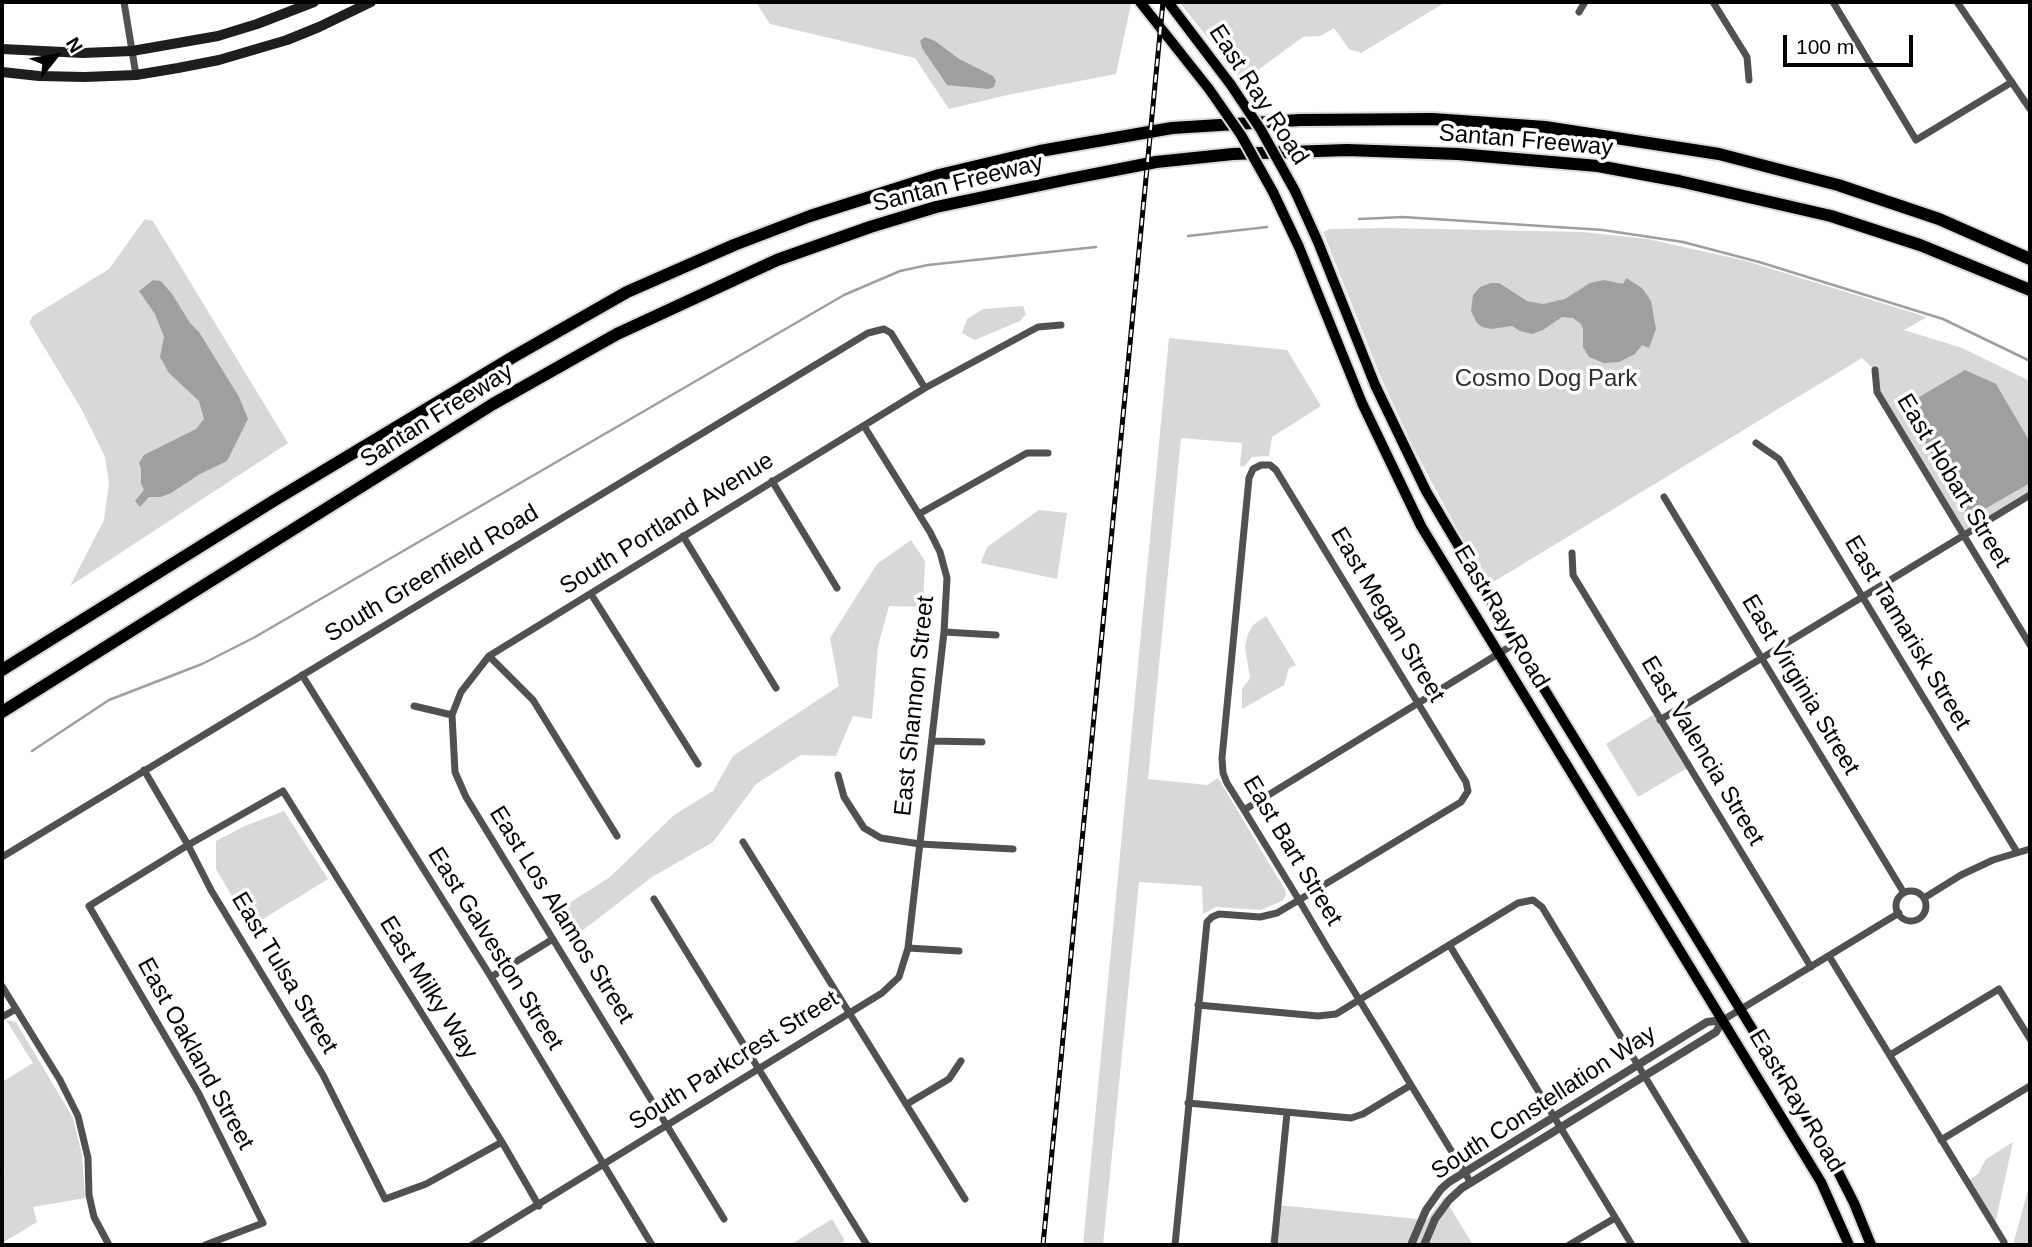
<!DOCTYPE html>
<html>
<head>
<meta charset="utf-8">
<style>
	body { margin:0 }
	#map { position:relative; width:2032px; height:1247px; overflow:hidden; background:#fff; font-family:Arial,sans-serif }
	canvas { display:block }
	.frame { position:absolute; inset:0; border:4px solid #000; pointer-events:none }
	.north { position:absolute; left:21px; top:21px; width:70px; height:70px; -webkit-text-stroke:5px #fff; paint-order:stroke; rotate:59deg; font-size:19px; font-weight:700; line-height:28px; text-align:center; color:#000 }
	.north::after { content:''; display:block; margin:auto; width:24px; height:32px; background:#000; clip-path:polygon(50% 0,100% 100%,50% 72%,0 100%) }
	.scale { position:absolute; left:1783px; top:35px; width:130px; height:32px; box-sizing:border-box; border:4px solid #000; border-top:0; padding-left:9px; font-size:21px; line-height:24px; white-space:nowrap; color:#000; -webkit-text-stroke:5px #fff; paint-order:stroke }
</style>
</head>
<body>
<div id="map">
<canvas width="2032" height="1247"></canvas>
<div class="frame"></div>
<div class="north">N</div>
<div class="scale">100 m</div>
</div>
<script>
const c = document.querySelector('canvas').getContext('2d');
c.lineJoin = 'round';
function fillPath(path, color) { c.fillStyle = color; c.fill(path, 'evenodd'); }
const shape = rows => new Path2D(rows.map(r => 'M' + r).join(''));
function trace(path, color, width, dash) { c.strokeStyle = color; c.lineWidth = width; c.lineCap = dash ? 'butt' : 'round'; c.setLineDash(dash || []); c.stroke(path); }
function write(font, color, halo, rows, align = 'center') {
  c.font = font + ' Arial,sans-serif'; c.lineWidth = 7; c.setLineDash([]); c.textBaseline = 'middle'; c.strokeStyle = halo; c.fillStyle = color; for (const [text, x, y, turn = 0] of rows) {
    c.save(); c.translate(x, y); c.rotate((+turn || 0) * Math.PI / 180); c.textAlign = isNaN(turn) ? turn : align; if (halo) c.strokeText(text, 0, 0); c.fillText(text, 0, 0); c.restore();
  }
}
fillPath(shape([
	[756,2,1130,2,1131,4,1116,74,1007,95,949,109,915,58,770,24],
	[1179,2,1446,2,1361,53,1349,49,1334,28,1321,36,1303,37,1243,81],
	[145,219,153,221,288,443,70,586,104,520,109,483,105,457,82,410,29,322,33,316,109,269],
	[1388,228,1583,232,1648,239,1746,261,1927,317,1904,330,1962,348,2030,381,2030,495,1964,536,1877,392,1875,370,1862,358,1490,584,1458,531,1415,451,1381,378,1323,232,1330,229],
	[1023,306,1026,314,1020,321,975,340,962,333,967,319,983,309],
	[1169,338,1287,350,1321,406,1272,437,1269,456,1252,457,1244,467,1240,466,1242,443,1181,438,1148,779,1207,785,1218,778,1285,890,1286,895,1282,901,1261,910,1216,907,1203,914,1202,886,1139,882,1103,1245,1083,1245],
	[1039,510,1067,513,1057,579,981,563,987,547],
	[911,540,925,561,923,607,889,606,878,646,872,719,853,716,836,756,801,755,756,784,713,842,652,877,570,940,555,912,610,877,674,815,713,791,733,756,839,686,830,638,877,564],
	[1266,616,1296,665,1289,668,1284,685,1242,709,1242,689,1250,678,1245,647,1248,634,1253,625],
	[1656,713,1689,767,1638,797,1606,744],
	[284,811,328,879,250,927,216,869,216,841,245,826],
	[6,1020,16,1022,73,1118,82,1155,85,1198,33,1207,37,1222,2,1243,2,1175,5,1173,2,1168,2,1082,33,1063],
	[2013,1142,1994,1229,1966,1182,1978,1174,1986,1159],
	[2030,1182,2030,1245,2013,1245],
	[1444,1197,1473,1245,1274,1245,1278,1205,1427,1220],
	[832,1219,844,1239,842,1245,790,1245]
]), '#d8d8d8');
fillPath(shape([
	[925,37,935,41,959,59,993,76,996,81,994,87,988,89,947,85,922,48,920,41],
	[1626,278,1642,288,1651,301,1656,329,1649,348,1642,345,1635,354,1619,362,1604,363,1589,357,1583,347,1583,329,1581,324,1573,318,1562,317,1543,330,1532,334,1520,331,1512,326,1491,329,1482,327,1477,323,1471,311,1473,295,1480,287,1491,283,1499,283,1527,301,1543,304,1565,299,1590,283,1604,280,1623,284],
	[153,280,161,281,172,294,190,323,199,332,239,397,248,419,227,461,200,474,171,493,161,497,149,497,140,507,135,501,144,490,141,484,141,469,139,463,144,455,196,429,204,419,199,401,169,373,160,357,164,337,155,314,139,291],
	[1965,370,1996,384,2030,442,2030,483,1969,518,1904,406]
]), '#9f9f9f');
trace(shape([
	[1359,219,1403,217,1603,230,1683,242,1759,262,1943,319,2030,361],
	[1188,236,1267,227],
	[32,751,109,700,202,664,255,637,844,295,900,271,928,265,1096,247]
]), '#9f9f9f', 2.5);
const primary = shape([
	[1140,2,1209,89],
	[1168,2,1231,85],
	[1295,191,1318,242,1375,385,1426,491,1516,643,1830,1156,1854,1203,1871,1245],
	[1273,192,1299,247,1362,403,1421,526,1821,1182,1849,1245]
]);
const motorway = shape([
	[2,670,275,500,513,357,627,292,734,245,810,216,939,175,1040,151,1172,128,1300,120,1433,119,1545,127,1719,154,1838,185,1939,219,2030,259],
	[2,712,493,404,617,334,777,260,870,227,936,207,1069,179,1156,162,1233,154,1347,150,1458,154,1598,166,1679,181,1831,216,1920,245,2030,290]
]);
trace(primary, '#dbdbdb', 14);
trace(motorway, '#dbdbdb', 16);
trace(shape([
	[124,2,136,75],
	[1713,2,1747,57,1749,80],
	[1833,2,1916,140,2012,82],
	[1957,2,2030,109],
	[1579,12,1585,2],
	[1875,370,1877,392,2030,645],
	[1756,443,1779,459,2017,852],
	[772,481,837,588],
	[1664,497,1904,893],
	[919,514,1027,453,1048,453],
	[683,536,776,688],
	[1572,553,1573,575,1811,967],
	[591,594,698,764],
	[944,632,996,635],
	[489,656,533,700,617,836],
	[302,675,491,977,652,1245],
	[414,706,452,715],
	[1660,720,2030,495],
	[932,741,982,742],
	[144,770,188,845,211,890,323,1075,385,1199,426,1184,502,1142],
	[838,775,844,797,864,828,881,838,920,844,1013,849],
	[1244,810,1516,643],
	[743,842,965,1199],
	[2,857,868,333,884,329,891,333,925,388],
	'1896 906a15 15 0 1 1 30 0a15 15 0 1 1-30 0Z',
	[1924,898,1961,875,1993,860,2030,849],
	[654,899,867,1245],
	[1450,946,1632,1245],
	[908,948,959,951],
	[1829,956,2004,1242],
	[491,977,553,939],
	[2,986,60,1080,78,1116,88,1158,89,1195,94,1217,109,1245],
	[1198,1005,1318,1016,1336,1014,1518,903,1533,900,1542,907,1747,1245],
	[2,1017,16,1009],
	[1723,1020,1899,913],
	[1890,1055,1999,989,2030,1039],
	[1188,1103,1351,1118,1363,1114,1411,1085],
	[907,1104,949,1079,961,1061],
	[1941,1140,2030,1086],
	[724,1219,466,797,455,772,452,715,461,692,489,656,925,388,1038,327,1061,325],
	[205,1245,263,1223,199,1094,89,906,188,845,283,791,502,1142,539,1206],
	[472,1245,882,993,899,977,908,948,944,632,947,578,940,552,930,532,864,426],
	[1175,1245,1207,922,1212,917,1219,914,1260,917,1277,913,1299,900,1461,802,1468,791,1466,782,1276,470,1270,465,1261,465,1253,469,1249,478,1222,758,1223,773,1227,783,1244,810,1271,854,1299,900,1328,949,1360,1001,1387,1045,1411,1085,1471,1183],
	[1274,1245,1287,1113],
	[1569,1245,1615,1218]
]), '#515151', 7);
trace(shape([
	[1411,1245,1426,1210,1441,1189,1449,1182,1707,1022,1723,1020],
	[1424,1245,1435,1219,1449,1200,1462,1188,1716,1032,1723,1020]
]), '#515151', 8);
trace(shape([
	[2,49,83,53,132,51,218,36,257,24,314,2],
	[2,72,39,76,85,77,136,75,178,68,219,60,287,40,319,27,371,2]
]), '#1e1e1e', 10);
trace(primary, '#000', 10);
trace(motorway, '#000', 12);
const rail = shape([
	[1043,1245,1163,2]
]);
trace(rail, '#000', 5);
trace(rail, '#fff', 2.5, [8]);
const primaryBridge = shape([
	[1231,85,1261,130,1295,191],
	[1209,89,1241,135,1273,192]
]);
trace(primaryBridge, '#dbdbdb', 14, []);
trace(primaryBridge, '#000', 10);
write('24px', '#000', '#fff', [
	["East Ray Road",1258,95,57],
	["Santan Freeway",1526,141,5],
	["Santan Freeway",958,184,-14],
	["Santan Freeway",437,416,-32],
	["East Hobart Street",1953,481,59],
	["South Portland Avenue",667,524,-32],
	["South Greenfield Road",432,574,-31],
	["East Megan Street",1387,615,59],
	["East Ray Road",1501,617,59],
	["East Tamarisk Street",1907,633,59],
	["East Virginia Street",1800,685,59],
	["East Shannon Street",915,706,-84],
	["East Valencia Street",1702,751,59],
	["East Bart Street",1292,851,59],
	["East Los Alamos Street",561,915,58],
	["East Galveston Street",495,949,58],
	["East Tulsa Street",284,973,59],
	["East Milky Way",428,988,58],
	["East Oakland Street",195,1054,61],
	["South Parkcrest Street",734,1061,-32],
	["East Ray Road",1796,1101,59],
	["South Constellation Way",1544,1103,-33]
]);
write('24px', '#2f2f2f', '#fff', [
	["Cosmo Dog Park",1546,379]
]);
</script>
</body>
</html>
